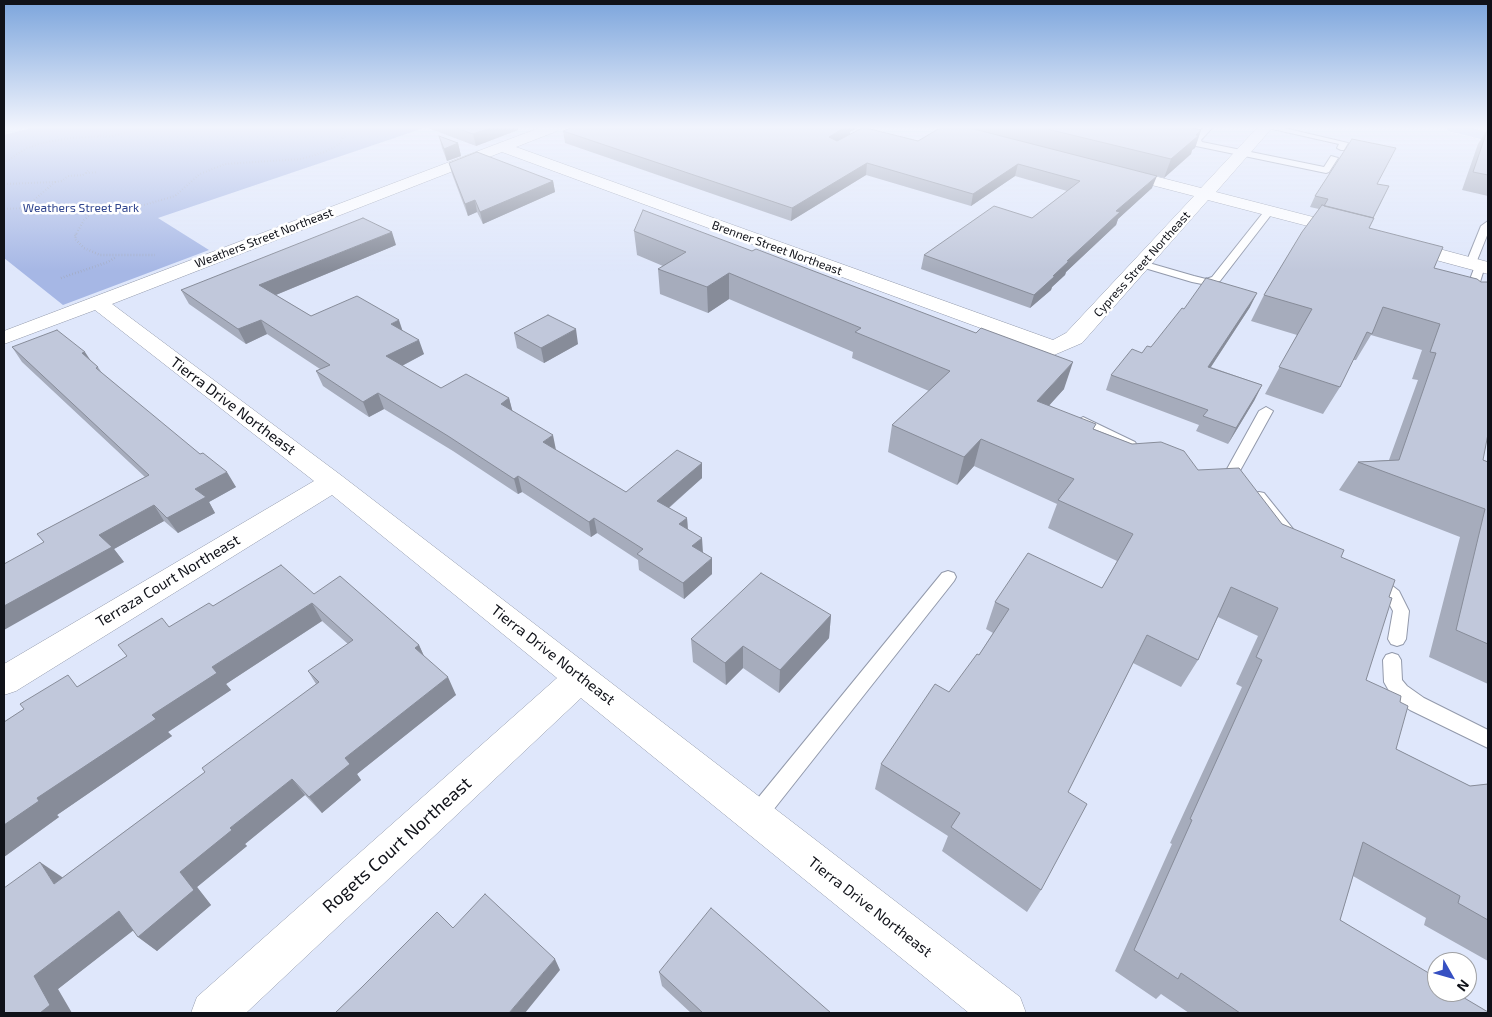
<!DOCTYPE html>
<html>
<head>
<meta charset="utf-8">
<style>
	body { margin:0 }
	#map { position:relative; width:1492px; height:1017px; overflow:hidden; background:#dfe7fb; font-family:"Exo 2",sans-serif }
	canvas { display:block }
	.frame { position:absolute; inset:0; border:5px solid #101219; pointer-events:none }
	.north { position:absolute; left:1427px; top:952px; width:50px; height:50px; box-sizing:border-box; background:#fff; border:1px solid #9fa0a3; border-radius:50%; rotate:128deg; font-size:14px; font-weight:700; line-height:20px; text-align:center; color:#101219 }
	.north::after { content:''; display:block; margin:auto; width:18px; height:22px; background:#3650c2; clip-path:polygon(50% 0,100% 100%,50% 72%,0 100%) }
</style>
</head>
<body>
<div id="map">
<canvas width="1492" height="1017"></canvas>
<div class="frame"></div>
<div class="north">N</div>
</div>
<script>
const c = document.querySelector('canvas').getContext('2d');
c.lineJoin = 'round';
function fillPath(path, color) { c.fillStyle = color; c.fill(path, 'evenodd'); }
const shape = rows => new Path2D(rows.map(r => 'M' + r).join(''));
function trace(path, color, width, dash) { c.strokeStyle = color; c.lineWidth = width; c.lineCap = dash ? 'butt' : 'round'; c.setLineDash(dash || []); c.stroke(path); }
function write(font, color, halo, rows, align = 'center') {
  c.font = font + ' "Exo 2",sans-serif'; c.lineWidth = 5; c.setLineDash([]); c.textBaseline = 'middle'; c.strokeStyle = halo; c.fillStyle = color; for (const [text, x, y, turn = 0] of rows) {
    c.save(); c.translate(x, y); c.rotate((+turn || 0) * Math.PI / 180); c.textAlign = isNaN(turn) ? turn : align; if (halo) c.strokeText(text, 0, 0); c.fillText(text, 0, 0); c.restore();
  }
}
fillPath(shape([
	[31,128,424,128,158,218,209,250,63,305,4,258,4,135]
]), '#a6b7e5');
const lane = shape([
	[1203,128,1212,128,1201,140,1202,142,1324,167,1331,156,1338,158,1329,172,1326,173,1196,146,1193,139,1203,128],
	[1268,128,1284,128,1348,143,1344,150,1341,150,1337,148,1339,144,1268,128],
	[1269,208,1274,211,1220,281,1207,285,1192,282,1138,266,1137,264,1142,261,1194,276,1206,279,1212,277,1266,209,1269,208],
	[1488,221,1488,233,1476,263,1475,265,1467,265,1466,263,1481,226,1488,221],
	[1480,263,1485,266,1475,298,1469,301,1465,300,1463,298,1475,266,1480,263],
	[1266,407,1273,411,1236,478,1234,481,1224,481,1222,478,1259,411,1266,407],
	[1083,417,1135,442,1137,445,1135,448,1130,449,1125,448,1078,424,1076,421,1083,417],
	[1259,492,1264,493,1297,534,1299,538,1297,542,1291,544,1285,542,1254,501,1252,497,1254,493,1259,492],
	[948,571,954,573,956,577,954,581,763,823,756,826,749,823,746,816,749,809,942,573,948,571],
	[1375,575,1381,577,1399,591,1409,611,1406,639,1403,644,1397,646,1391,644,1388,639,1393,611,1387,600,1367,581,1369,577,1375,575],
	[1392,653,1398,655,1401,660,1402,680,1407,686,1424,698,1488,730,1488,748,1410,710,1393,698,1384,682,1383,660,1386,655,1392,653]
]);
const street = shape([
	[539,128,559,128,557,131,516,147,1053,340,1066,333,1194,196,1113,175,1111,172,1113,169,1119,167,1201,188,1257,128,1272,128,1216,192,1352,227,1355,231,1352,235,1346,236,1208,200,1082,343,1054,355,502,152,112,304,342,476,1020,997,1026,1013,969,1013,581,698,246,1013,191,1013,197,997,557,678,332,495,16,691,4,695,4,664,314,481,95,310,4,344,4,331,539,128],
	[1402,239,1488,262,1488,274,1395,249,1393,245,1395,241,1402,239]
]);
const primary = shape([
	[1446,128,1471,128,1488,133,1488,141,1448,131,1446,128]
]);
trace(lane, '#9299ab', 2);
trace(street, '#9299ab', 1);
trace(primary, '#fff', 1);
trace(shape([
	[98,136,119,128],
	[4,163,25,149,42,143,71,138,112,136,143,128],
	[86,173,97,172],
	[55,182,62,181,68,176,83,175,90,169],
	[4,184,55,182,21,211,144,205,175,196,200,174,225,164,301,159,325,152,339,144,348,128],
	[4,209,24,208],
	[75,236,84,220,98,207]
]), '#a1a7b7', 2, [0.5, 2.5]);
trace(shape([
	[76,234,75,239,84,248,100,255,155,255],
	[61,278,108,262,116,257]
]), '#a1a7b7', 2.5, [0.5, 2.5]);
fillPath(lane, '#fff');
fillPath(street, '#fff');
fillPath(primary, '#c8d6fa');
fillPath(shape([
	[428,128,518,128,518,130,476,146],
	[940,128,1192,128,1201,130,1195,148,1192,150,1191,154,1164,178,1098,161,1152,188,1118,219,1116,225,1066,272,1065,275,1052,287,1051,290,1030,308,921,269,924,255,1032,218,1067,191,1015,176,971,206,866,175,791,221,565,143,563,131,850,132,850,134,918,141],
	[1488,128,1488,196,1462,190,1478,144],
	[439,136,458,143,461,156,447,161,442,148],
	[449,163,553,181,555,192,483,224,477,212,468,216,452,174],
	[1377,184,1373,218,1369,228,1434,268,1483,460,1488,462,1488,684,1429,657,1460,537,1339,490,1358,462,1389,460,1418,380,1412,379,1422,350,1371,335,1356,360,1353,360,1340,387,1323,414,1265,394,1297,335,1251,321,1264,295,1319,209,1310,207,1315,196],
	[634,231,1064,389,1049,405,1094,429,1198,470,1282,524,1341,557,1389,597,1366,680,1396,749,1470,786,1488,784,1488,961,1424,925,1426,918,1353,876,1340,920,1488,1013,1189,1013,1161,994,1156,999,1115,971,1172,844,1170,843,1242,687,1236,684,1258,636,1218,617,1198,660,1181,687,1133,663,1068,792,1041,890,1027,912,942,851,948,836,875,789,881,764,949,692,979,655,993,633,986,629,995,602,1102,588,1117,561,1048,528,1057,504,974,466,957,485,888,452,892,425,929,391,852,358,853,352,729,299,708,313,660,294,658,269,663,266,637,255],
	[396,245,276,295,311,316,402,330,424,354,402,366,441,388,509,398,512,411,556,450,626,492,702,463,702,478,669,508,687,518,688,529,703,553,712,574,684,599,639,570,638,560,597,533,591,537,522,492,518,494,453,451,384,409,369,417,323,386,316,371,320,369,267,334,246,344,189,304,181,290],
	[1250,307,1211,367,1262,385,1254,401,1228,444,1196,431,1199,425,1106,390,1111,375,1151,347,1184,309],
	[514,333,578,344,544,363,517,348],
	[12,347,90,360,98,367,102,373,236,487,209,502,215,513,178,533,164,521,114,549,124,562,44,542,37,534,145,477,22,362],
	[314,594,419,645,424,656,456,695,357,774,361,780,322,813,305,795,245,844,247,846,197,887,211,905,157,951,138,937,133,930,58,989,4,1013,62,877,62,878,205,772,316,684,308,671,348,644,322,621,226,684,231,690,168,732,172,736,57,815,59,817,4,857,4,722,24,709,79,686,127,656,169,627,213,606],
	[831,615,829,638,779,693,743,668,726,685,693,662,691,639],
	[659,972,831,1013,691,1013,662,986]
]), '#a6acbc');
fillPath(shape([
	[490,128,518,128,518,130,476,146,473,134],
	[844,128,858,128,850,132,850,136,828,148,829,137],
	[1201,130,1195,148,1192,150,1191,154,1164,178,1171,159],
	[458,143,461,156,447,161,444,149],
	[867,163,866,175,791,221,792,208],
	[1018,164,1015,176,971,206,973,194],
	[1157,176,1152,188,1118,219,1116,225,1066,272,1065,275,1052,287,1051,290,1030,308,1034,295,1116,211],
	[553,181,555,192,483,224,480,212],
	[475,200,477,212,468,216,465,204],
	[392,232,396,245,266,299,259,285],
	[729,273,729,299,708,313,707,287],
	[1257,293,1250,307,1201,382,1208,367],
	[261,320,267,334,246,344,238,329],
	[399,320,404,335,391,324],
	[576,329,578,344,544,363,541,348],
	[419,340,424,354,392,371,386,356],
	[85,352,95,367,82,353],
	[1073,362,1064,389,1029,428,1037,401],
	[1262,385,1254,401,1228,444,1236,428],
	[378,393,384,409,369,417,363,402],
	[509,398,513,413,501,404],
	[553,435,556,450,543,442],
	[981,439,974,466,957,485,964,457],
	[702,463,702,478,658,517,657,501],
	[227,472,236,487,209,502,215,513,178,533,167,518,195,489],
	[518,476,522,492,518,494,514,479],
	[154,505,164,521,114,549,124,562,4,630,4,606,99,535],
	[594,518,597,533,591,537,589,522],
	[687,518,688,534,679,524],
	[702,538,703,553,692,546],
	[712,558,712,574,684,599,683,583],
	[312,603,322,621,226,684,231,690,168,732,172,736,57,815,59,817,4,857,4,825,37,798,152,715,212,667],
	[831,615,829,638,779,693,780,670],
	[419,645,427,663,415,648],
	[743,646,743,668,726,685,725,663],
	[448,677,456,695,357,774,361,780,322,813,309,797,345,758],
	[292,779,305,795,245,844,247,846,197,887,211,905,157,951,138,937,180,872,230,828],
	[40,862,62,877,76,899,54,884],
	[119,911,139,926,58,989,72,1013,40,1013,34,976],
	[555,959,560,970,525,1013,509,1013]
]), '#878c99');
const building = shape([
	[456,128,490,128,473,134,456,128],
	[571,128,844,128,829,137,837,141,862,128,866,128,918,141,940,128,970,128,1157,176,1116,211,1120,212,1067,261,1069,261,1053,276,1055,276,1034,295,924,255,994,206,1032,218,1080,181,1018,164,973,194,867,163,792,208,563,131,571,128],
	[1043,128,1192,128,1201,130,1196,135,1198,136,1171,159,1043,128],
	[1488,128,1488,175,1473,172,1488,128],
	[439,136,458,143,444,149,439,136],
	[1352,139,1396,148,1377,184,1389,186,1373,218,1324,206,1328,199,1315,196,1352,139],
	[477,152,553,181,480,212,475,200,465,204,449,163,477,152],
	[1322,205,1374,218,1369,228,1443,247,1434,268,1477,279,1481,282,1488,282,1488,434,1483,460,1488,462,1488,644,1456,630,1485,509,1358,462,1399,460,1436,353,1430,352,1440,324,1383,307,1372,334,1367,332,1340,387,1279,367,1312,309,1264,295,1302,232,1322,205],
	[643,210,752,251,756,249,976,333,981,328,1073,362,1037,401,1096,424,1093,429,1132,444,1161,442,1184,451,1198,470,1239,468,1282,524,1344,550,1341,557,1395,580,1389,597,1392,598,1366,680,1401,696,1400,702,1408,706,1396,749,1470,786,1488,784,1488,920,1458,903,1460,896,1363,842,1340,920,1437,978,1437,992,1460,992,1462,993,1461,996,1488,1012,1488,1013,1240,1013,1181,973,1178,979,1134,950,1192,820,1190,819,1262,660,1256,657,1278,608,1231,587,1198,660,1147,635,1068,792,1087,804,1041,890,951,827,960,813,881,764,935,684,949,692,977,654,979,655,1009,609,995,602,1028,553,1102,588,1133,534,1058,500,1074,479,981,439,964,457,892,425,950,371,855,332,861,328,729,273,707,287,658,269,686,252,634,231,643,210],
	[363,218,392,232,259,285,311,316,357,296,399,320,391,324,419,340,386,356,441,388,466,374,509,398,501,404,553,435,543,442,626,492,677,450,702,463,657,501,687,518,679,524,702,538,692,546,712,558,683,583,637,554,643,549,594,518,589,522,518,476,514,479,448,436,378,393,363,402,316,371,330,365,261,320,238,329,181,290,363,218],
	[1206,278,1257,293,1208,367,1262,385,1236,428,1203,416,1208,410,1111,375,1132,349,1142,353,1147,346,1151,347,1182,308,1184,309,1206,278],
	[548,315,576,329,541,348,514,333,548,315],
	[57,330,85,352,82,353,98,367,96,368,200,454,203,453,227,472,195,489,206,497,167,518,154,505,99,535,112,547,4,606,4,564,44,542,37,534,149,475,12,347,57,330],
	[281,565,314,594,340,576,419,645,415,648,448,677,345,758,350,764,309,797,292,779,230,828,232,830,180,872,194,890,138,937,119,911,34,976,50,1005,40,1013,4,1013,4,888,40,862,54,884,205,772,202,768,319,682,308,671,353,640,312,603,212,667,217,673,152,715,156,719,37,798,39,801,4,825,4,722,24,709,20,704,68,675,77,687,127,656,118,645,162,618,169,627,209,603,213,606,281,565],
	[761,573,831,615,780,670,743,646,725,663,691,639,761,573],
	[485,894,555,959,509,1013,335,1013,362,987,437,912,453,928,485,894],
	[711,908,831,1013,703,1013,659,972,711,908]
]);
fillPath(building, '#c1c8db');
trace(building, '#878c99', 1);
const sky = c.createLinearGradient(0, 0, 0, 271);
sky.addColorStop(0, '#7ca5dc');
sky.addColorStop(0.47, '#f1f4fd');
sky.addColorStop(1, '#f1f4fd00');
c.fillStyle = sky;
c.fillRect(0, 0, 1492, 271);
write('12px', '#31468e', '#fff', [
	["Weathers Street Park",81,208]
]);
write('12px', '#101219', '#fff', [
	["Weathers Street Northeast",264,238,-21],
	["Brenner Street Northeast",777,248,20],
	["Cypress Street Northeast",1142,264,-48]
]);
write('15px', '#101219', '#fff', [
	["Tierra Drive Northeast",233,406,37],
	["Terraza Court Northeast",168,581,-31],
	["Tierra Drive Northeast",553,655,38],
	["Tierra Drive Northeast",870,907,38]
]);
write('18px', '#101219', '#fff', [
	["Rogets Court Northeast",397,845,-42]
]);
</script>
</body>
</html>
